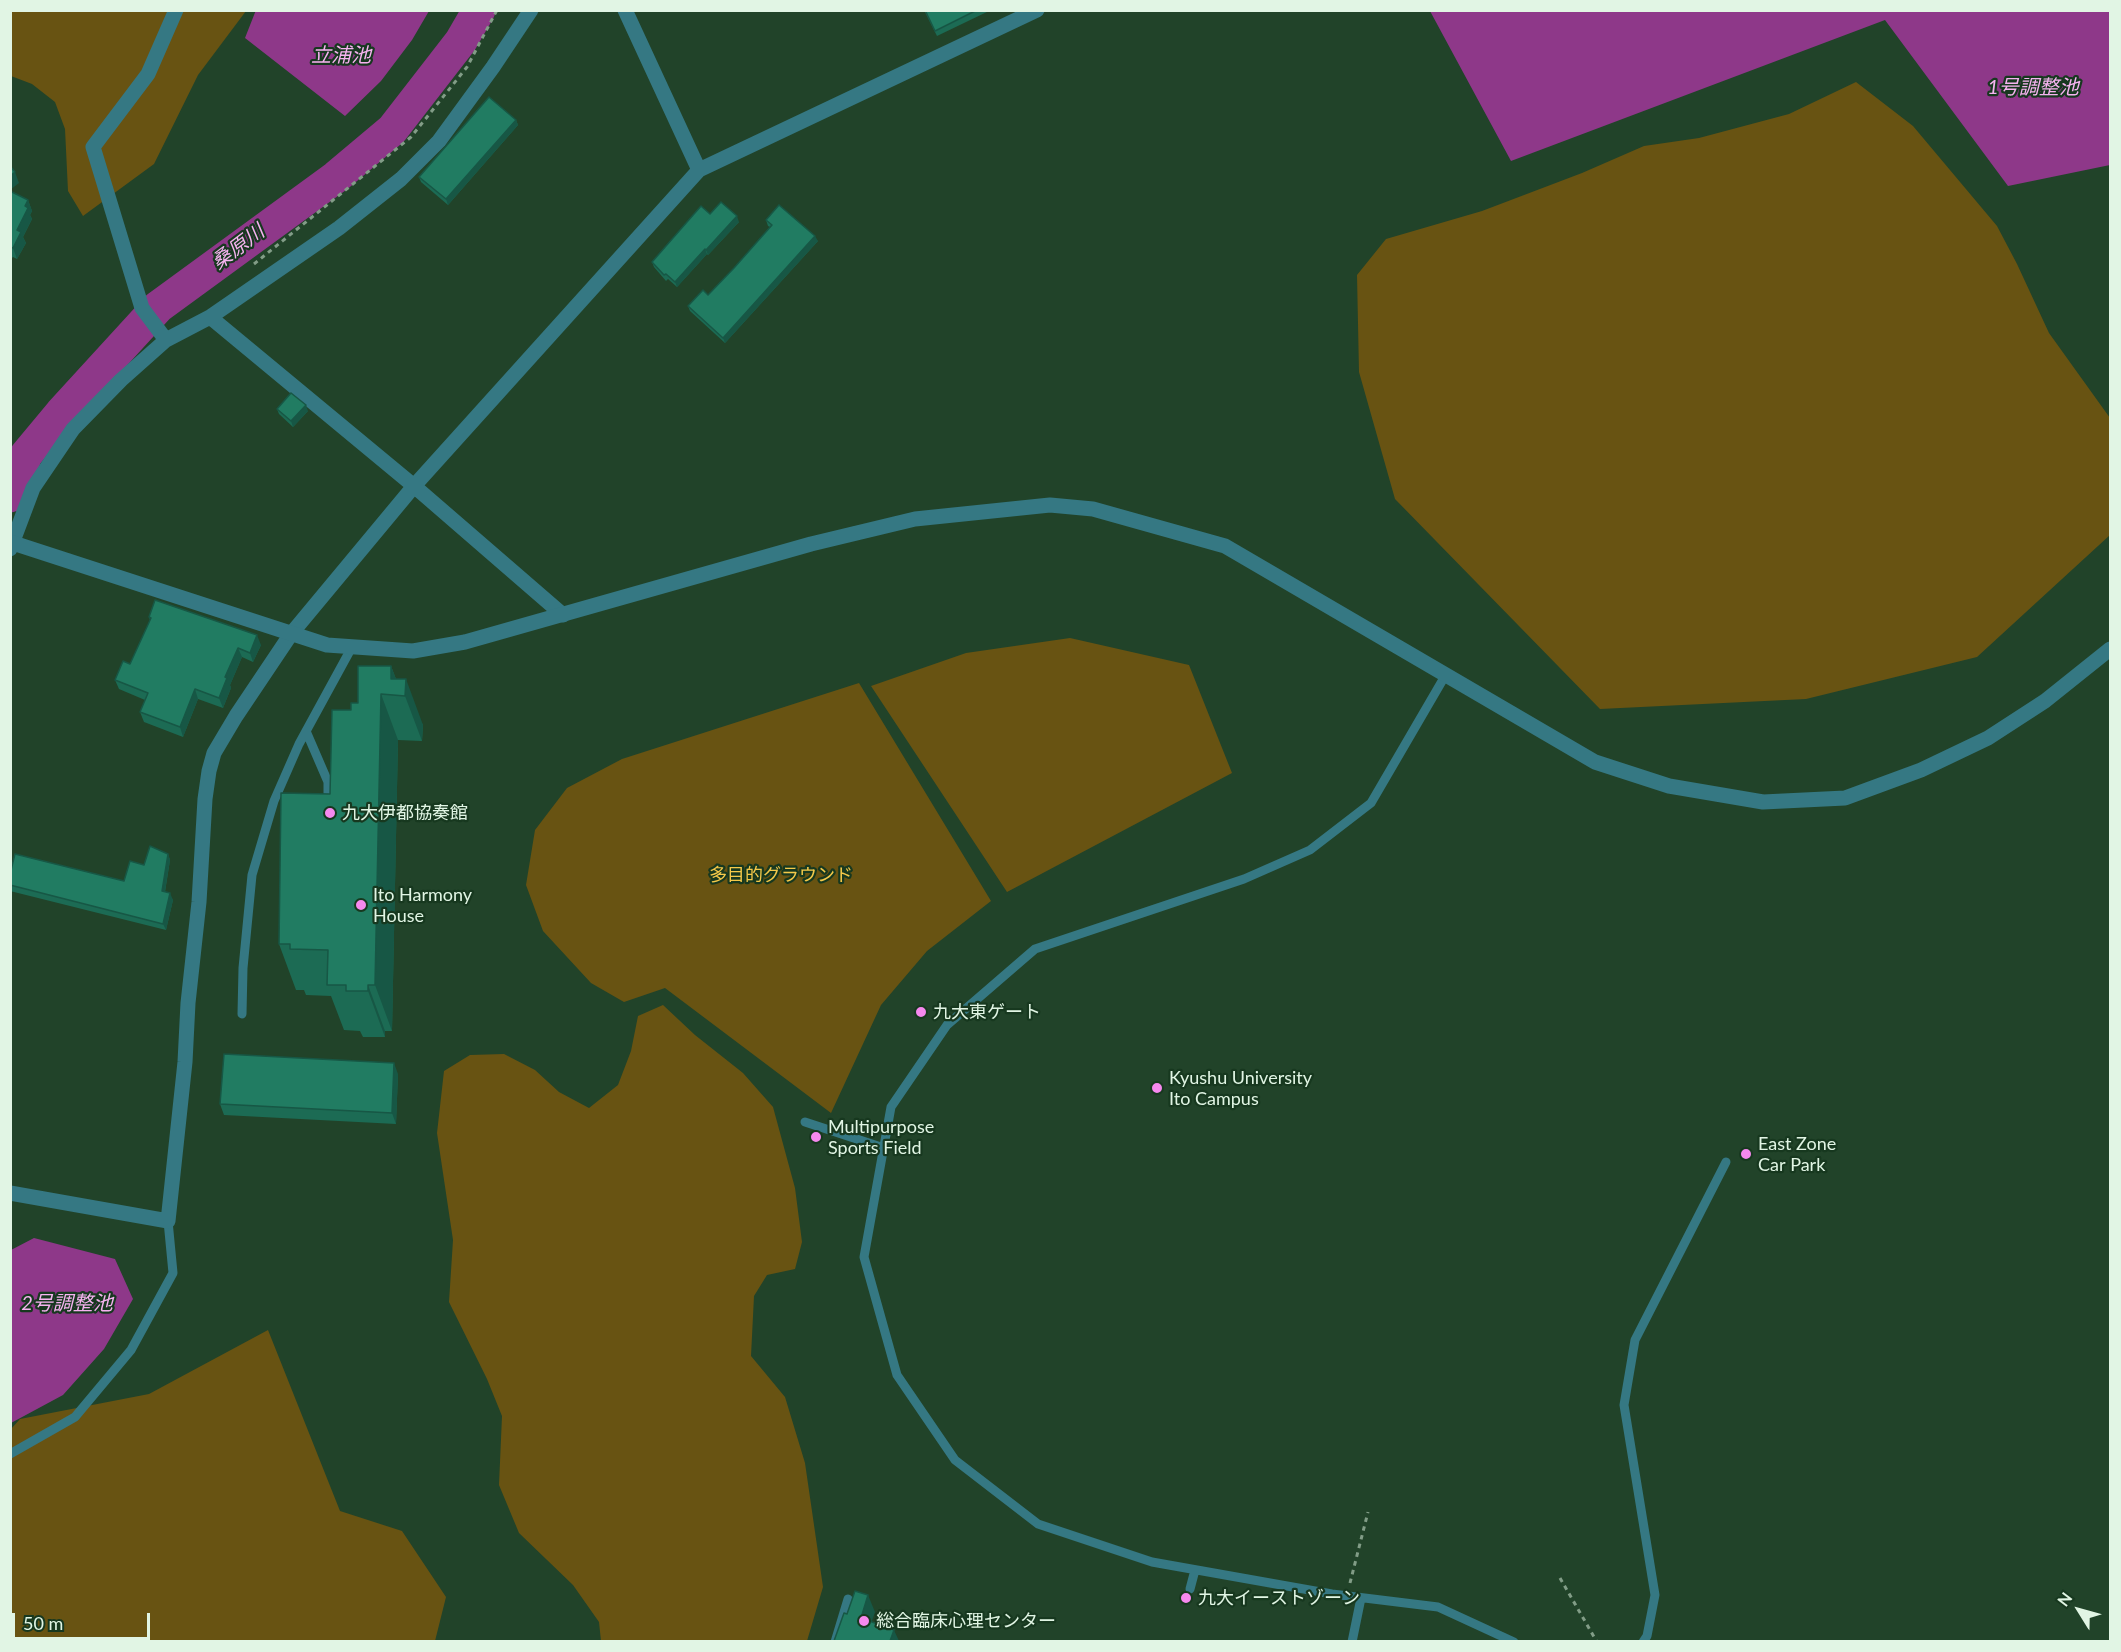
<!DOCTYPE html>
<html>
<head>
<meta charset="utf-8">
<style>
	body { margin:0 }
	#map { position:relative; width:2121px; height:1652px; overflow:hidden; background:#214329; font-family:Lato,sans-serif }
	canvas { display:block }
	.frame { position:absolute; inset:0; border:12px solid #e1f5e4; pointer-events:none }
	.north { position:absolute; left:2049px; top:1580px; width:60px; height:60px; -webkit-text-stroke:4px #17381f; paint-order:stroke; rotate:307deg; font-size:16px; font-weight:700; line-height:24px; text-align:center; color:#e1f5e4 }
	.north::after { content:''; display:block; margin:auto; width:21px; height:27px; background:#e1f5e4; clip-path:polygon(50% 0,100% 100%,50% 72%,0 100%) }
	.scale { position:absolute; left:12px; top:1613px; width:138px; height:27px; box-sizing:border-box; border:3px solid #e1f5e4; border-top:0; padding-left:8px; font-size:18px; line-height:21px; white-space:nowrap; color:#e1f5e4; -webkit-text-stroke:4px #17381f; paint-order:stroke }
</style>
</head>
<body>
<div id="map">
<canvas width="2121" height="1652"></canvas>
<div class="frame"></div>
<div class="north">N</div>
<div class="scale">50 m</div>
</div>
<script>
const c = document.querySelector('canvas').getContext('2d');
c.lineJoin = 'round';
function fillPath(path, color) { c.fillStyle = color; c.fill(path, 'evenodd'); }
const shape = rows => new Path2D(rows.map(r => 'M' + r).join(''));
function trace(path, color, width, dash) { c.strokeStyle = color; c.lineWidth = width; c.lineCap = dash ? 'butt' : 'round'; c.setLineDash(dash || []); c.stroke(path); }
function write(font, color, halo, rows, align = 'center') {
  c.font = font + ' Lato,"Noto Sans JP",sans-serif'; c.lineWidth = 4.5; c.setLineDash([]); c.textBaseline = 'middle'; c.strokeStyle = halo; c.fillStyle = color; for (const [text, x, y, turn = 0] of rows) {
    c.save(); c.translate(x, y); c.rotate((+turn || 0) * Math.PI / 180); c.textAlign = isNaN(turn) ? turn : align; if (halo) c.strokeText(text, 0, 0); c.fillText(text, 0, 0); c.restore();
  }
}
fillPath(shape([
	[10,11,246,11,198,75,154,164,83,216,68,191,65,129,55,102,32,84,11,76],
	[1856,82,1913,126,1997,226,2017,264,2049,333,2110,418,2110,535,1977,657,1806,699,1600,709,1395,499,1359,372,1357,275,1386,239,1482,211,1582,173,1644,146,1699,138,1789,114],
	[1070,638,1189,665,1232,773,1007,892,871,686,966,653],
	[859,683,991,901,927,951,881,1005,831,1113,665,988,624,1002,591,983,543,931,526,885,535,830,567,788,622,759],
	[663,1005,695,1035,743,1073,773,1107,795,1188,802,1242,795,1269,767,1275,754,1296,751,1356,785,1397,805,1463,823,1587,807,1641,601,1641,599,1622,573,1585,519,1533,499,1485,502,1416,487,1379,449,1302,453,1240,437,1133,444,1071,470,1055,504,1054,535,1070,559,1092,589,1108,618,1085,631,1051,638,1016],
	[268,1330,340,1511,402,1531,446,1597,435,1641,11,1642,11,1429,20,1419,149,1394]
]), '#685312');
fillPath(shape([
	[256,10,429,10,429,11,412,40,381,81,345,116,245,38],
	[1430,11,2110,11,2110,165,2008,186,1885,20,1511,161],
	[34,1238,115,1259,133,1299,104,1349,63,1395,11,1423,11,1250]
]), '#8e3889');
trace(shape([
	[10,496,26,455,61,413,158,307,336,177,392,130,461,41,479,10]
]), '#8e3889', 33);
trace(shape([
	[254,264,411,137,467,67,497,10],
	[1560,1578,1597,1642],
	[1350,1583,1368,1512]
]), '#829d87', 3, [4.5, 4.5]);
trace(shape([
	[1445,676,1371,803,1310,850,1244,879,1035,949,947,1025,891,1107,864,1257,897,1375,955,1460,1038,1524,1152,1562,1332,1594,1438,1607,1514,1642],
	[306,731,328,782,328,805],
	[242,1014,243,968,252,875,274,801,299,744,352,647],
	[805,1122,884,1148],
	[10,1454,75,1417,131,1350,173,1273,168,1221],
	[1190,1589,1195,1570],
	[835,1642,848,1599],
	[1352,1642,1361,1598],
	[1643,1642,1647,1636,1655,1595,1624,1405,1635,1340,1726,1162]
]), '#357883', 9);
trace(shape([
	[625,10,699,170],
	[210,317,414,486,563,615],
	[166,340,142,308,93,147,148,74,176,10],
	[10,549,33,488,73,429,121,380,166,340,210,317,339,228,401,179,439,141,493,67,531,10],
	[10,1193,168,1221,185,1062,188,1003,199,902,205,799,209,771,214,753,236,716,291,634,414,486,699,170,1037,10]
]), '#357883', 15);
trace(shape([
	[10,542,327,645,413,651,465,642,811,544,915,519,1050,505,1093,509,1225,546,1595,762,1669,786,1763,802,1845,798,1921,770,1988,738,2045,701,2110,649]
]), '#357883', 15);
fillPath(shape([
	[924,10,991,10,937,36],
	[516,120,518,125,448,205,421,182,419,177],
	[10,191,28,200,32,211,30,215,32,219,23,237,26,243,17,259,13,257,10,260],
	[710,214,739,222,708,255,707,254,677,287,668,279,666,281,654,267,652,262],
	[766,220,818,241,725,343,690,311,688,306,708,295,734,268,770,227,768,226],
	[277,409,308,411,293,427,279,414],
	[149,617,261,645,253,662,242,657,230,685,231,688,223,708,198,699,183,737,144,722,140,712,145,700,119,689,115,680,130,664,150,620],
	[391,666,396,679,423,725,422,741,398,740,392,1031,385,1031,385,1037,363,1037,360,1031,344,1030,331,996,306,995,304,990,296,990,279,944,330,794,351,710],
	[168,854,170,860,165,892,173,900,166,930,10,891,10,874,124,881,144,865],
	[398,1074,396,1124,224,1115,220,1104]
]), '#1c6b54');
fillPath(shape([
	[516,120,518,125,448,205,446,199],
	[15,172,19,183,10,190,10,176],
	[28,200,32,211,30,215,32,219,23,237,26,243,17,259,13,248,17,230,25,206],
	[737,216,739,222,708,255,706,250],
	[815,236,818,241,725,343,723,338],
	[705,249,707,254,677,287,675,282],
	[306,405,308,411,293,427,291,421],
	[257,635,261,645,253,662,250,653],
	[238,648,242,657,230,685,231,688,223,708,219,698,225,677],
	[391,666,402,695,391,679],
	[406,679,423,725,422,741,405,696],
	[195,689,198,699,183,737,180,727],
	[381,694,398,740,392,1031,375,985],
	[168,854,170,860,164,897,162,891],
	[170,893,173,900,166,930,163,924],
	[368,985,385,1031,385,1037,368,991],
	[394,1063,398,1074,396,1124,392,1113],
	[868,1595,875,1612,867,1635,861,1618],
	[894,1630,899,1641,890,1641]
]), '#175745');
const building = shape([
	[925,10,977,10,935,31,925,10],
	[489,97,516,120,446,199,419,177,489,97],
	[10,166,15,172,10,176,10,166],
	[10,191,28,200,25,206,28,208,17,230,21,232,13,248,10,247,10,191],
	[721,202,737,216,706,250,705,249,675,282,666,274,664,275,652,262,701,206,710,214,721,202],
	[779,205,815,236,723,338,688,306,703,290,708,295,734,268,772,225,766,220,779,205],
	[291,393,306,405,291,421,277,409,291,393],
	[155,600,257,635,250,653,238,648,225,677,227,678,219,698,195,689,180,727,140,712,148,693,115,680,123,661,130,664,151,618,149,617,155,600],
	[358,666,391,666,391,679,406,679,405,696,381,694,375,985,368,985,368,991,346,991,346,985,327,985,328,950,290,949,290,944,279,944,281,793,330,794,332,710,351,710,351,703,358,703,358,666],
	[150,846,168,854,162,891,170,893,163,924,10,885,10,874,15,854,124,881,130,861,144,865,150,846],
	[224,1054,394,1063,392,1113,220,1104,224,1054],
	[855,1591,868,1595,861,1618,894,1630,890,1641,834,1641,844,1613,847,1614,855,1591]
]);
fillPath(building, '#217c62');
trace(building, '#175745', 1.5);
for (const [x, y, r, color] of [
	[330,813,6,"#f689ee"],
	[361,905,6,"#f689ee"],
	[921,1012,6,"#f689ee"],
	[1157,1088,6,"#f689ee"],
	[816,1137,6,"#f689ee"],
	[1746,1154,6,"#f689ee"],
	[1186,1598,6,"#f689ee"],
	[864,1621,6,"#f689ee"]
]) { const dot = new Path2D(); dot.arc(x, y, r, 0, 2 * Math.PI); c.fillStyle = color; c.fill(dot); trace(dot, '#17381f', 2); }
write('18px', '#e1f5e4', '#17381f', [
	["九大伊都協奏館",342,813],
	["Ito Harmony",373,895],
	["House",373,916],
	["九大東ゲート",933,1012],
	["Kyushu University",1169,1078],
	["Ito Campus",1169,1099],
	["Multipurpose",828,1127],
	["Sports Field",828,1148],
	["East Zone",1758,1144],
	["Car Park",1758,1165],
	["九大イーストゾーン",1198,1598],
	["総合臨床心理センター",876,1621]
], 'left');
write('18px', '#f4c94a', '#17381f', [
	["多目的グラウンド",781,875]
]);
write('italic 20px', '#f6b3f0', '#17381f', [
	["立浦池",341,56],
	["1号調整池",2033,88],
	["桑原川",238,247,-37],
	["2号調整池",67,1304]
]);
</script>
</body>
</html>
